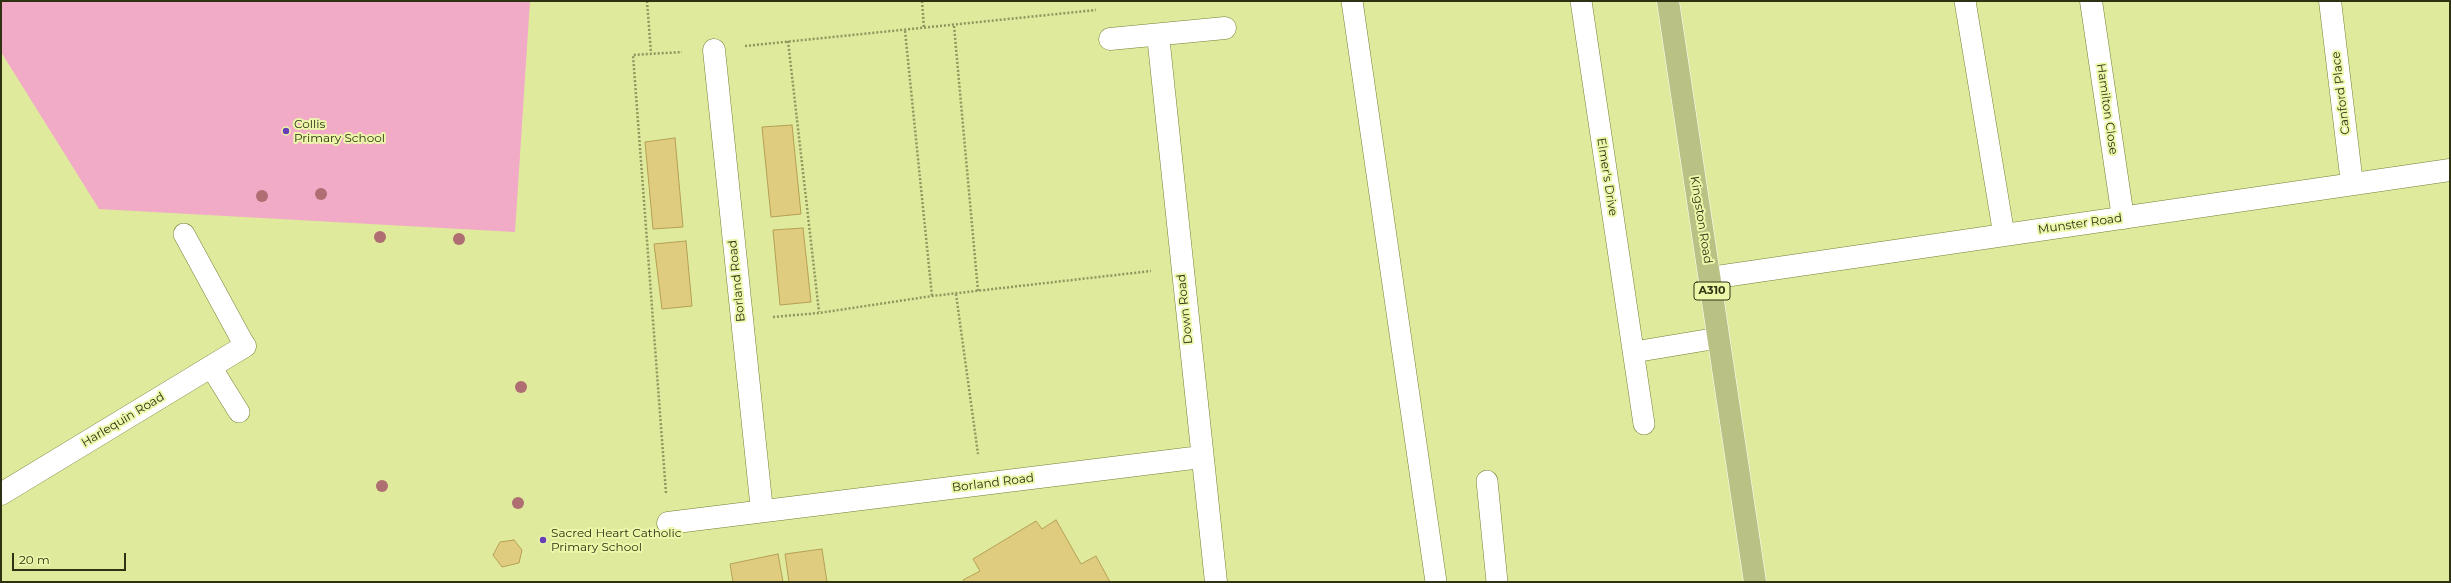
<!DOCTYPE html>
<html>
<head>
<meta charset="utf-8">
<style>
	body { margin:0 }
	#map { position:relative; width:2451px; height:583px; overflow:hidden; background:#dfea9d; font-family:Montserrat,sans-serif }
	canvas { display:block }
	.frame { position:absolute; inset:0; border:2px solid #2e3213; pointer-events:none }
	.scale { position:absolute; left:12px; top:553px; width:114px; height:18px; box-sizing:border-box; border:2px solid #2e3213; border-top:0; padding-left:5px; font-size:12px; line-height:14px; white-space:nowrap; color:#2e3213; -webkit-text-stroke:3px #ecf7aa; paint-order:stroke }
</style>
</head>
<body>
<div id="map">
<canvas width="2451" height="583"></canvas>
<div class="frame"></div>
<div class="scale">20 m</div>
</div>
<script>
const c = document.querySelector('canvas').getContext('2d');
c.lineJoin = 'round';
function fillPath(path, color) { c.fillStyle = color; c.fill(path, 'evenodd'); }
const shape = rows => new Path2D(rows.map(r => 'M' + r).join(''));
function trace(path, color, width, dash) { c.strokeStyle = color; c.lineWidth = width; c.lineCap = dash ? 'butt' : 'round'; c.setLineDash(dash || []); c.stroke(path); }
function write(font, color, halo, rows, align = 'center') {
  c.font = font + ' Montserrat,sans-serif'; c.lineWidth = 4; c.setLineDash([]); c.textBaseline = 'middle'; c.strokeStyle = halo; c.fillStyle = color; for (const [text, x, y, turn = 0] of rows) {
    c.save(); c.translate(x, y); c.rotate((+turn || 0) * Math.PI / 180); c.textAlign = isNaN(turn) ? turn : align; if (halo) c.strokeText(text, 0, 0); c.fillText(text, 0, 0); c.restore();
  }
}
fillPath(shape([
	[1,1,530,1,515,232,99,209,1,52]
]), '#f2abc6');
const building = shape([
	[792,125,801,214,771,217,762,127,792,125],
	[675,138,683,227,653,229,645,142,675,138],
	[803,228,811,302,780,305,773,230,803,228],
	[686,241,692,306,662,309,654,244,686,241],
	[1056,520,1081,564,1096,556,1110,582,964,582,963,580,980,571,973,559,1036,521,1042,529,1056,520],
	[514,540,522,550,519,563,502,567,493,555,500,542,514,540],
	[822,549,827,582,789,582,785,554,822,549],
	[778,554,783,582,733,582,730,564,778,554]
]);
fillPath(building, '#e0cc7f');
trace(building, '#b4a055', 1);
const lane = shape([
	[1352,1,1436,582],
	[1581,1,1644,424],
	[1965,1,2004,235],
	[184,234,245,346],
	[1634,352,1718,338],
	[211,367,239,412],
	[1487,481,1497,582]
]);
const street = shape([
	[2091,1,2123,218],
	[2330,1,2352,184],
	[1158,35,1216,582],
	[1110,39,1225,28],
	[714,50,762,511],
	[1710,278,2450,170],
	[1,494,245,346],
	[668,523,1201,457]
]);
const primary = shape([
	[1668,1,1755,582]
]);
trace(lane, '#767e34', 22);
trace(street, '#767e34', 23);
trace(primary, '#fff', 23);
trace(shape([
	[647,1,651,53],
	[922,1,924,29],
	[954,26,978,291],
	[905,31,932,296],
	[788,41,819,312],
	[745,46,1096,10],
	[956,294,978,454],
	[773,317,819,313,932,296,1151,271],
	[666,493,633,55,682,52]
]), '#8f975e', 2.5, [2, 2]);
trace(lane, '#fff', 21);
trace(street, '#fff', 22);
trace(primary, '#bac184', 22);
c.fillStyle = '#af6e72';
for (const [x, y] of [
	[321,194],
	[262,196],
	[380,237],
	[459,239],
	[521,387],
	[382,486],
	[518,503]
]) { c.beginPath(); c.arc(x, y, 6, 0, 2 * Math.PI); c.fill(); }
for (const [x, y, r, color] of [
	[286,131,4,"#683db5"],
	[543,540,4,"#683db5"]
]) { const dot = new Path2D(); dot.arc(x, y, r, 0, 2 * Math.PI); c.fillStyle = color; c.fill(dot); trace(dot, '#ecf7aa', 1.5); }
for (const [x, y, w] of [
	[1712,291,36]
]) { const box = new Path2D(); box.roundRect(x - w / 2, y - 9, w, 18, 3); c.fillStyle = '#ecf7aa'; c.fill(box); trace(box, '#2e3213', 1); }
write('bold 11px', '#2e3213', null, [
	["A310",1712,291]
]);
write('12px', '#2e3213', '#ecf7aa', [
	["Canford Place",2341,93,-97],
	["Hamilton Close",2107,109,82],
	["Elmer's Drive",1607,177,81],
	["Kingston Road",1701,220,81],
	["Munster Road",2080,224,-8],
	["Borland Road",737,281,-96],
	["Down Road",1185,309,-96],
	["Harlequin Road",123,420,-31],
	["Borland Road",993,483,-7]
]);
write('12px', '#2e3213', '#ecf7aa', [
	["Collis",294,124],
	["Primary School",294,138],
	["Sacred Heart Catholic",551,533],
	["Primary School",551,547]
], 'left');
</script>
</body>
</html>
